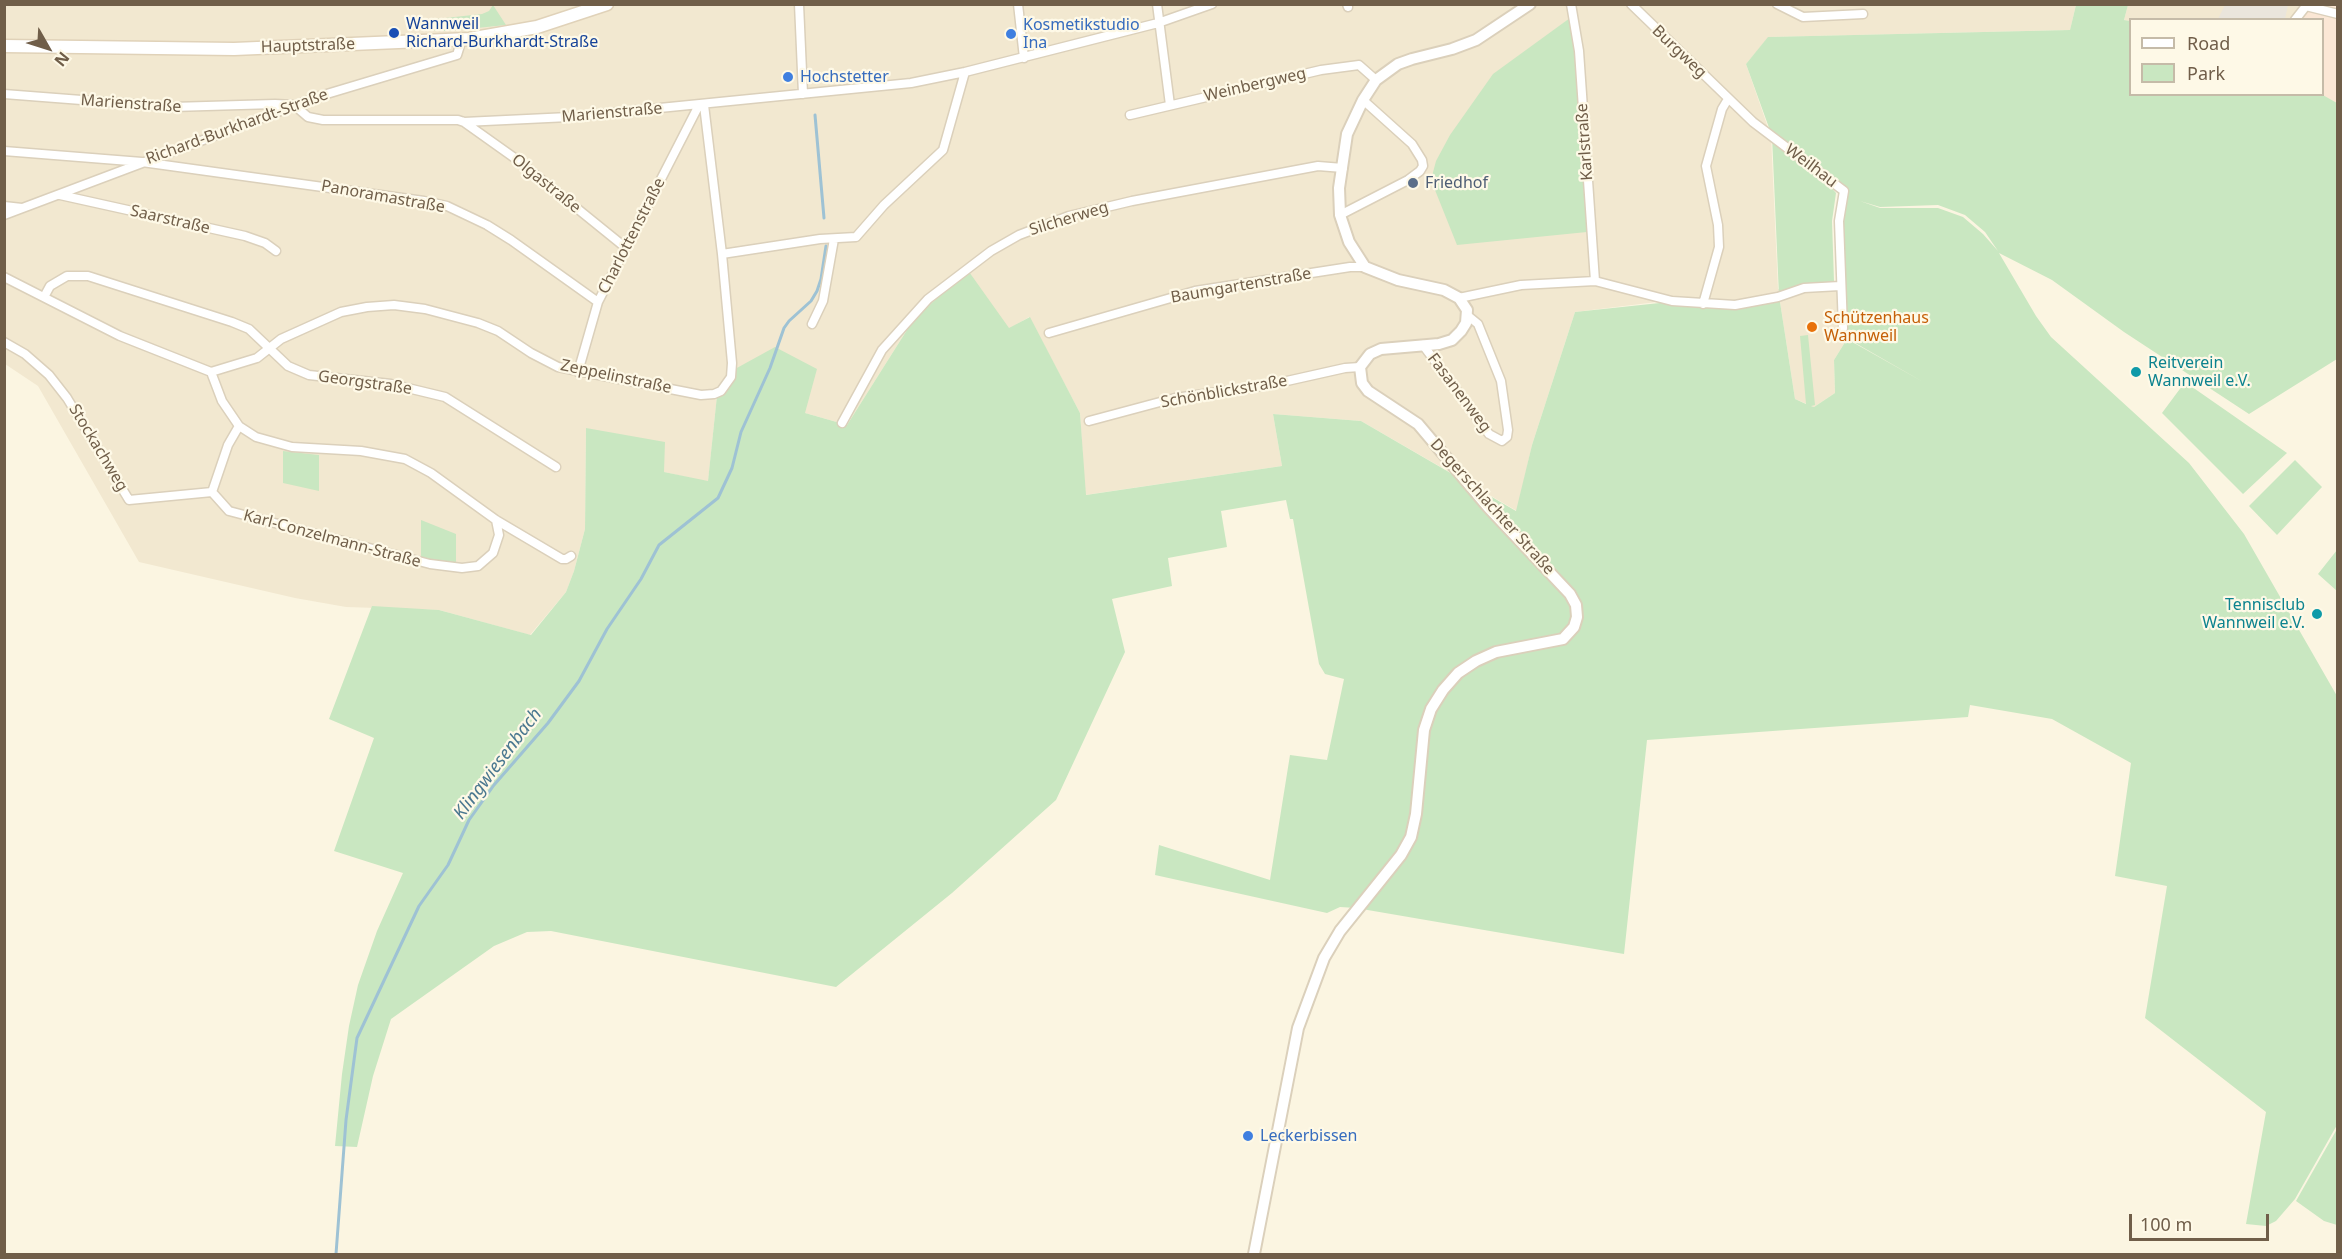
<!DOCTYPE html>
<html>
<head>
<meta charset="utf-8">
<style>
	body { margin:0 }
	#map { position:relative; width:2342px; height:1259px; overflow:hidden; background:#fbf5e1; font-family:"Noto Sans",sans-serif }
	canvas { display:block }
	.frame { position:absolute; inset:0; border:6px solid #705e49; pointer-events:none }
	.legend { position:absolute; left:2129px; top:18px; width:195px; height:78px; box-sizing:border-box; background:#fef9e7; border:2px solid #c5bba8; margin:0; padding:8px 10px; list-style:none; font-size:18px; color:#705e49 }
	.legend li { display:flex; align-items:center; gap:12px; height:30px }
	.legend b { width:30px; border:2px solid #c5bba8 }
	.north { position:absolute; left:18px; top:18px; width:60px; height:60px; -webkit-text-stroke:4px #fef9e7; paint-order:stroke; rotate:129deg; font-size:16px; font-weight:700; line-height:24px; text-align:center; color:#705e49 }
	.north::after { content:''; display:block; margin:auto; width:21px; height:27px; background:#705e49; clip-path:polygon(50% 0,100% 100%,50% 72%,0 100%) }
	.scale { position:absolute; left:2129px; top:1214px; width:140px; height:27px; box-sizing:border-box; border:3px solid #705e49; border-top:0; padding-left:8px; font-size:18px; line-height:21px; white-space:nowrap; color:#705e49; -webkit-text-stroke:4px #fef9e7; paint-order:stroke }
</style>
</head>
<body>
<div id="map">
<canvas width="2342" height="1259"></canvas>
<div class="frame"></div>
<ul class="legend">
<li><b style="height:8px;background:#fff"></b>Road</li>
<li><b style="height:16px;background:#c9e7c1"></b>Park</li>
</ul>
<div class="north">N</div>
<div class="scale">100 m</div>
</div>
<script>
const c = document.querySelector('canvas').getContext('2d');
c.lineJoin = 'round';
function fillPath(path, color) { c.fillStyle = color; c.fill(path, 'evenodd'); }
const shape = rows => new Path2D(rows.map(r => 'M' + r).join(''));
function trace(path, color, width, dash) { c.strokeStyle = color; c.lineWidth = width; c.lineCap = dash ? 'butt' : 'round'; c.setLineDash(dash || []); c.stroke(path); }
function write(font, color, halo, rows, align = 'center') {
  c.font = font + ' "Noto Sans",sans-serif'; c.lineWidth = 4.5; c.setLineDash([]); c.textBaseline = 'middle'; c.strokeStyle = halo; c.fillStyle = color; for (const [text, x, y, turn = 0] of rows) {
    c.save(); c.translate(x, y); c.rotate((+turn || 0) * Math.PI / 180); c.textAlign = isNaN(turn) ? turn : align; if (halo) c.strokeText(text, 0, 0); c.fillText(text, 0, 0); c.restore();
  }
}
fillPath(shape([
	[4,5,2076,5,2070,30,1769,37,1746,64,1771,136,1778,289,1849,284,1847,339,1834,360,1835,393,1814,407,1795,399,1780,302,1771,297,1735,304,1673,300,1575,312,1532,445,1517,511,1361,421,1273,414,1282,466,1085,495,1080,413,1029,317,1009,329,912,322,847,425,805,413,725,383,718,386,708,482,664,472,586,428,585,529,574,571,566,592,530,635,439,610,346,607,295,598,139,562,38,386,5,364],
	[2128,5,2300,5,2300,19,2130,21,2124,20]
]), '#f2e8d0');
fillPath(shape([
	[2300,5,2337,5,2337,103,2321,95,2322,20,2300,20]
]), '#fbe7d5');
fillPath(shape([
	[2225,5,2225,4,2288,5,2285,19,2218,19]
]), '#eae5dc');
fillPath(shape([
	[493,5,506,25,448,31,435,31,431,25,432,21,436,19,482,14,489,11],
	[2076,5,2128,5,2124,20,2130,21,2130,94,2321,94,2337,103,2337,359,2249,414,2124,332,2052,280,1999,253,2036,316,2051,337,2189,463,2244,534,2337,696,2337,1125,2295,1199,2276,1221,2266,1226,2246,1224,2266,1112,2145,1018,2167,886,2115,876,2131,763,2052,719,1970,705,1968,717,1647,740,1624,954,1356,908,1340,907,1327,913,1155,875,1159,845,1270,880,1290,755,1327,760,1344,679,1325,674,1319,664,1293,519,1290,519,1286,500,1221,511,1227,547,1168,558,1172,586,1112,599,1125,652,1056,800,952,893,836,987,551,931,527,932,494,946,391,1019,373,1076,357,1147,335,1146,342,1074,349,1026,358,985,377,931,403,873,334,851,374,738,329,719,372,606,439,610,531,635,566,592,574,571,585,529,586,428,665,442,664,472,708,481,718,386,725,383,735,369,775,347,817,369,805,413,847,425,912,322,967,269,1009,328,1030,317,1080,413,1086,495,1282,466,1273,414,1361,421,1516,511,1532,445,1575,312,1669,302,1703,305,1771,299,1780,302,1795,399,1806,404,1800,336,1808,335,1815,405,1811,406,1814,407,1835,393,1834,360,1847,339,1925,383,1843,336,1839,224,1845,191,1823,178,1836,193,1832,221,1834,281,1804,288,1779,296,1772,136,1746,64,1768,37,2070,30],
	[1860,201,1880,207,1938,205,1965,215,1985,232,1998,251,1983,234,1963,217,1938,208,1880,208],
	[1570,18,1575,43,1587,232,1457,245,1431,180,1436,161,1450,135,1493,74],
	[2185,382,2287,453,2243,494,2162,413],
	[283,451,319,455,319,491,283,483],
	[2295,460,2322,487,2277,535,2249,506],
	[421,520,456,534,456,563,421,559],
	[2337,550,2338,591,2337,591,2318,574],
	[2337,1129,2337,1225,2324,1221,2296,1201]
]), '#c9e7c1');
trace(shape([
	[815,115,824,218],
	[336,1254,346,1120,357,1038,419,906,448,865,469,820,494,785,548,723,579,681,607,629,641,579,659,545,718,498,732,468,741,432,770,368,784,328,789,321,811,301,817,291,821,279,826,246]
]), '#9ec2d4', 3);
const minor = shape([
	[799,4,803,94],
	[1018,4,1024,58],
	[1157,4,1170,105],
	[1347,4,1348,7],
	[1571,4,1579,51,1595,281],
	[1631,4,1753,122,1844,191,1839,221,1843,328],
	[1777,4,1803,17,1863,14],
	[2306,6,2338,14],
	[2295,20,2306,6],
	[4,94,172,107,275,104,294,105,308,117,323,120,458,120,464,122,569,117,911,83,965,72,1158,23,1212,4],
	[1130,115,1321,70,1359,65,1376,80],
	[464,122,516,159,626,248],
	[4,151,142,162,424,201,447,206,487,225,511,240,598,302],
	[60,195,245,236,265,243,276,251],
	[4,206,22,208],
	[4,215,320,96,457,55,462,39],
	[1340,215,1408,180,1420,171,1423,166,1422,160,1412,144,1363,100],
	[722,254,820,239,856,237,884,205,943,150,965,72],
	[4,277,120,336,211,372,222,401,239,426,256,437,292,447,361,451,405,459,431,473,496,520,562,559,566,559,571,556],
	[44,297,50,286,67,276,88,276,232,322,249,329,288,366,309,375,391,384,445,397,556,467],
	[1459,298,1521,285,1595,281,1672,301,1735,305,1778,297,1804,288,1840,286],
	[1703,304,1719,247,1718,225,1706,166,1722,109,1728,99],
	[812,324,823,301,834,239],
	[1049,333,1195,291,1350,267,1365,267],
	[4,342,25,354,49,375,67,398,129,500,212,492],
	[1423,345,1489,434,1502,441,1507,437,1508,430,1501,381,1478,324,1467,315],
	[211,372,257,358,281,339,341,312,367,307,394,305,425,309,478,323,498,331,531,353,558,367,701,395,714,394,721,391,731,377,732,363,722,254,704,105],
	[578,372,598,302,699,105],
	[1089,421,1175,398,1269,385,1345,368,1360,367],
	[842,423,882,350,928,299,991,251,1019,235,1069,216,1132,201,1318,166,1343,168],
	[239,426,228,445,212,492,229,511,430,564,462,568,478,566,493,553,499,535,496,520]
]);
const tertiary = shape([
	[1254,1254,1298,1028,1324,958,1340,931,1401,855,1411,837,1416,814,1424,730,1431,709,1443,690,1458,673,1476,661,1496,652,1563,639,1574,627,1577,617,1576,605,1570,594,1488,507,1418,424,1368,391,1362,383,1360,367,1370,354,1381,349,1439,344,1452,340,1461,331,1466,323,1467,310,1459,298,1444,290,1398,280,1365,267,1349,242,1340,215,1339,188,1347,134,1363,100,1376,80,1398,64,1412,59,1452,49,1476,40,1530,4]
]);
const secondary = shape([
	[4,46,234,49,469,39,537,27,607,4]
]);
trace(minor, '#dbd0bb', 11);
trace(tertiary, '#dbd0bb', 14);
trace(secondary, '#e0d2b9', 15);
trace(minor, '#fff', 8);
trace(tertiary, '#fff', 10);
trace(secondary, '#fff', 12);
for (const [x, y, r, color] of [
	[394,33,6,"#1a4fb4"],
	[1011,34,6,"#3f7fe0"],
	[788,77,6,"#3f7fe0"],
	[1413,183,6,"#5c6f8a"],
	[1812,327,6,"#e8710a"],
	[2136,372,6,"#0f9aa8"],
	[2317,614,6,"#0f9aa8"],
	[1248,1136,6,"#3f7fe0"]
]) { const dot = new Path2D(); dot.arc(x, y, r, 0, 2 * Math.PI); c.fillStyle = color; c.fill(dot); trace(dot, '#fef9e7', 2); }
write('16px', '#164399', '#fef9e7', [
	["Wannweil",406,24],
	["Richard-Burkhardt-Straße",406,42]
], 'left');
write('16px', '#366cbe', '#fef9e7', [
	["Kosmetikstudio",1023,25],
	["Ina",1023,43],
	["Hochstetter",800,77],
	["Leckerbissen",1260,1136]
], 'left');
write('16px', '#705e49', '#fef9e7', [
	["Hauptstraße",308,46,-2],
	["Burgweg",1679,52,44],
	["Weinbergweg",1255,85,-13],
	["Marienstraße",131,104,4],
	["Marienstraße",612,113,-5],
	["Richard-Burkhardt-Straße",237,127,-20],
	["Karlstraße",1585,142,-94],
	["Weilhau",1811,166,37],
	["Olgastraße",546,184,39],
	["Panoramastraße",383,197,10],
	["Silcherweg",1069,219,-17],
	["Saarstraße",170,220,13],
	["Charlottenstraße",632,236,-63],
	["Baumgartenstraße",1241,286,-10],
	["Zeppelinstraße",616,377,12],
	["Georgstraße",365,383,8],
	["Schönblickstraße",1224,392,-10],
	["Fasanenweg",1459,393,53],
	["Stockachweg",98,448,59],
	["Degerschlachter Straße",1492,507,48],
	["Karl-Conzelmann-Straße",332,539,15]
]);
write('16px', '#4e5e75', '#fef9e7', [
	["Friedhof",1425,183]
], 'left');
write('16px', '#c56008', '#fef9e7', [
	["Schützenhaus",1824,318],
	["Wannweil",1824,336]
], 'left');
write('16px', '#0d838f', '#fef9e7', [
	["Reitverein",2148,363],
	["Wannweil e.V.",2148,381],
	["Tennisclub",2305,605,"right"],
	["Wannweil e.V.",2305,623,"right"]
], 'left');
write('italic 18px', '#4b7890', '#fef9e7', [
	["Klingwiesenbach",498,764,-53]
]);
</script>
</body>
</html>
